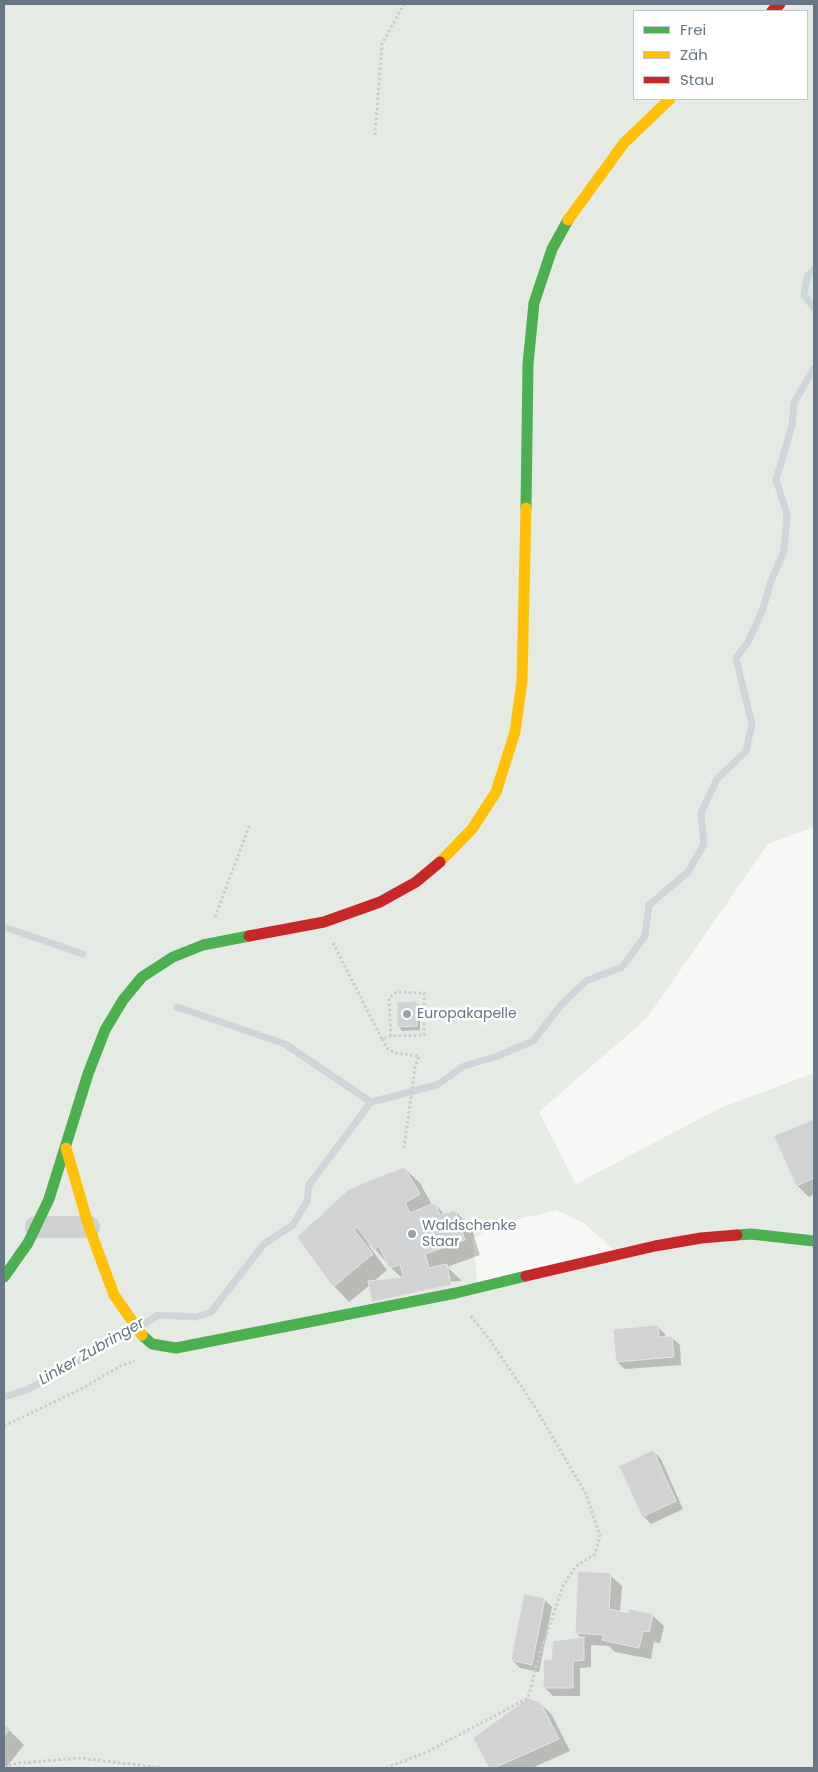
<!DOCTYPE html>
<html>
<head>
<meta charset="utf-8">
<style>
	body { margin:0 }
	#map { position:relative; width:818px; height:1772px; overflow:hidden; background:#f7f7f6; font-family:Poppins,sans-serif }
	canvas { display:block }
	.frame { position:absolute; inset:0; border:5px solid #677686; pointer-events:none }
	.legend { position:absolute; left:633px; top:10px; width:175px; height:90px; box-sizing:border-box; background:#fff; border:1px solid #c2c8cf; margin:0; padding:6px 9px; list-style:none; font-size:15px; color:#677686 }
	.legend li { display:flex; align-items:center; gap:10px; height:25px }
	.legend b { width:25px; border:1px solid #c2c8cf }
</style>
</head>
<body>
<div id="map">
<canvas width="818" height="1772"></canvas>
<div class="frame"></div>
<ul class="legend">
<li><b style="height:6px;background:#4caf50"></b>Frei</li>
<li><b style="height:6px;background:#ffc107"></b>Zäh</li>
<li><b style="height:6px;background:#c62828"></b>Stau</li>
</ul>
</div>
<script>
const c = document.querySelector('canvas').getContext('2d');
c.lineJoin = 'round';
function fillPath(path, color) { c.fillStyle = color; c.fill(path, 'evenodd'); }
const shape = rows => new Path2D(rows.map(r => 'M' + r).join(''));
function trace(path, color, width, dash) { c.strokeStyle = color; c.lineWidth = width; c.lineCap = dash ? 'butt' : 'round'; c.setLineDash(dash || []); c.stroke(path); }
function write(font, color, halo, rows, align = 'center') {
  c.font = font + ' Poppins,sans-serif'; c.lineWidth = 5; c.setLineDash([]); c.textBaseline = 'middle'; c.strokeStyle = halo; c.fillStyle = color; for (const [text, x, y, turn = 0] of rows) {
    c.save(); c.translate(x, y); c.rotate((+turn || 0) * Math.PI / 180); c.textAlign = isNaN(turn) ? turn : align; if (halo) c.strokeText(text, 0, 0); c.fillText(text, 0, 0); c.restore();
  }
}
fillPath(shape([
	[4,4,814,4,814,827,768,844,647,1018,539,1112,576,1184,720,1108,814,1073,814,1768,4,1768],
	[634,11,807,11,807,99,634,99],
	[556,1210,584,1223,618,1254,478,1286,472,1238,508,1222]
]), '#e6eae4');
fillPath(shape([
	[416,1002,420,1006,420,1030,402,1031,399,1027],
	[814,1120,814,1194,809,1197,797,1185,776,1137],
	[404,1168,420,1183,432,1205,435,1204,445,1215,455,1211,471,1227,480,1255,447,1267,462,1281,370,1285,349,1302,334,1286,298,1237],
	[371,1244,390,1267,402,1278,373,1282,387,1270,369,1246],
	[658,1327,665,1334,666,1338,672,1338,680,1345,681,1365,625,1369,617,1362],
	[653,1451,661,1459,683,1509,651,1524,643,1516],
	[610,1575,622,1586,620,1612,652,1615,664,1626,660,1643,654,1642,651,1659,615,1652,609,1646,591,1645,591,1667,580,1668,580,1696,553,1696,545,1688,552,1662,582,1638,576,1633],
	[545,1600,552,1607,539,1672,520,1668,512,1660],
	[540,1703,552,1715,570,1751,532,1768,490,1768,475,1738],
	[4,1725,24,1745,6,1768,4,1768]
]), '#0003');
trace(shape([
	[814,269,807,277,804,295,814,308],
	[4,927,83,954],
	[177,1007,285,1044,371,1102],
	[141,1326,158,1315,196,1317,211,1312,264,1244,293,1225,307,1201,309,1185,371,1102,437,1085,464,1066,498,1056,533,1041,561,1005,586,981,622,967,645,936,649,905,688,872,704,844,701,813,717,779,746,751,752,724,736,658,748,642,763,609,771,581,784,551,787,514,776,480,792,425,794,403,814,368],
	[4,1397,29,1389,132,1331]
]), '#cfd6d9', 7);
const building = shape([
	[417,1001,417,1026,397,1027,397,1002,417,1001],
	[814,1119,814,1178,796,1186,774,1136,814,1119],
	[404,1167,420,1194,405,1203,410,1213,435,1203,440,1215,455,1210,465,1240,425,1254,429,1268,447,1264,451,1285,372,1302,368,1281,404,1277,400,1265,389,1268,379,1246,374,1250,357,1227,354,1230,373,1254,333,1287,297,1237,349,1189,404,1167],
	[658,1325,659,1337,672,1336,674,1357,616,1362,613,1329,658,1325],
	[653,1450,676,1501,642,1517,619,1466,653,1450],
	[578,1571,611,1573,609,1609,628,1613,629,1609,653,1614,649,1632,643,1631,639,1648,602,1640,604,1635,575,1633,578,1571],
	[524,1594,545,1598,532,1665,511,1660,524,1594],
	[584,1637,584,1660,573,1661,573,1688,543,1688,544,1659,551,1660,553,1641,584,1637],
	[528,1698,540,1702,559,1739,494,1768,489,1768,473,1738,528,1698],
	[4,1724,10,1728,4,1736,4,1724]
]);
fillPath(building, '#d0d2d3');
trace(building, '#e6e6e6', 1);
trace(shape([
	[375,135,382,44,404,4],
	[215,917,250,824],
	[333,943,382,1039,391,1036,424,1035,424,993,397,992,389,998,391,1036],
	[382,1039,388,1049,395,1053,419,1056,415,1068,404,1148],
	[4,1426,83,1388,120,1366,135,1361],
	[4,1767,18,1763,81,1758,162,1768],
	[386,1768,427,1752,528,1698,540,1653,563,1586,575,1567,595,1554,600,1536,586,1494,533,1404,490,1340,470,1315]
]), '#cccdce', 3, [2.5, 2.5]);
trace(shape([
	[36,1227,89,1227]
]), '#cfd0d1', 22);
trace(shape([
	[526,508,528,364,534,303,552,249,568,220],
	[737,1235,751,1234,814,1241],
	[4,1277,28,1243,49,1199,88,1074,105,1030,123,1000,142,977,173,957,203,945,249,936],
	[142,1335,152,1344,176,1348,456,1293,526,1276]
]), '#4caf50', 11);
trace(shape([
	[568,220,624,143,670,99],
	[440,862,472,829,496,792,515,732,522,681,526,508],
	[66,1148,89,1227,114,1295,142,1335]
]), '#ffc107', 11);
trace(shape([
	[772,11,780,4],
	[249,936,324,922,380,902,416,882,440,862],
	[526,1276,655,1246,701,1238,737,1235]
]), '#c62828', 11);
for (const [x, y, r, color] of [
	[407,1014,5,"#99a3ad"],
	[412,1234,5,"#99a3ad"]
]) { const dot = new Path2D(); dot.arc(x, y, r, 0, 2 * Math.PI); c.fillStyle = color; c.fill(dot); trace(dot, '#fff', 2); }
write('14px', '#677686', '#fff', [
	["Europakapelle",417,1014],
	["Waldschenke",422,1226],
	["Staar",422,1242]
], 'left');
write('italic 15px', '#637782', '#fff', [
	["Linker Zubringer",92,1352,-30]
]);
</script>
</body>
</html>
